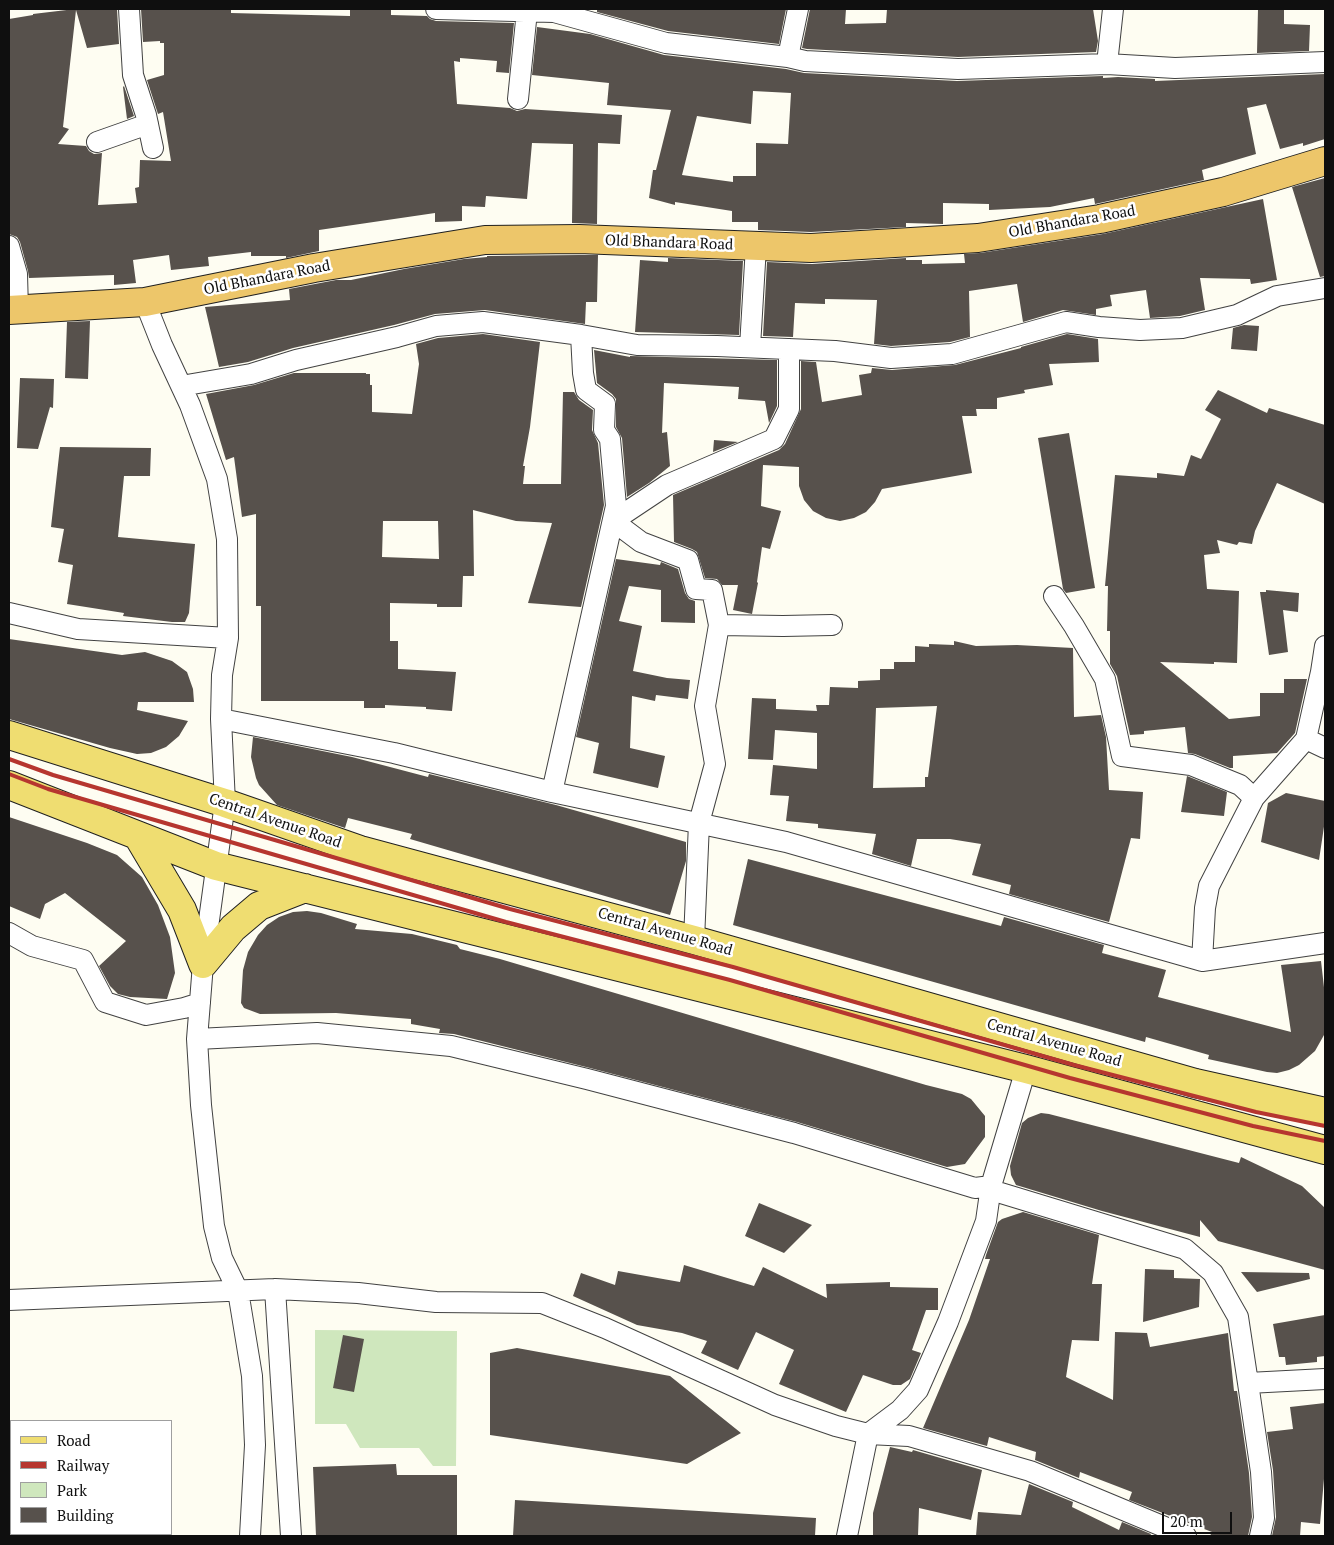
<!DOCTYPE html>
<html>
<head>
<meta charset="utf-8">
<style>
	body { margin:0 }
	#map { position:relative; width:1334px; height:1545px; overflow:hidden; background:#fefdf2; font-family:"PT Serif",serif }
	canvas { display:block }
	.frame { position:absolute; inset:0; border:10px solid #0f0f0f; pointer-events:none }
	.legend { position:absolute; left:10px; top:1420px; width:162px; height:115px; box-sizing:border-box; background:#fff; border:1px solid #9f9f9f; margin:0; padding:6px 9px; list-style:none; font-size:15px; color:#0f0f0f }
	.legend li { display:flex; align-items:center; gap:10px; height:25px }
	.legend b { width:25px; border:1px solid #9f9f9f }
	.scale { position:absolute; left:1162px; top:1512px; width:70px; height:22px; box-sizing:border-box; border:2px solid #0f0f0f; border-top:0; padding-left:6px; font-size:15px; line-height:18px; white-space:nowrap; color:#0f0f0f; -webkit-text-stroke:4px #fff; paint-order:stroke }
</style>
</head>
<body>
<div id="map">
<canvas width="1334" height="1545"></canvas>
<div class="frame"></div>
<ul class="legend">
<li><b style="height:6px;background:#efdd71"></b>Road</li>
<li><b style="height:6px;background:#b6362f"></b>Railway</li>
<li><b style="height:14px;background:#cfe7bd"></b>Park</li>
<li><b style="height:14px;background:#57514c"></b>Building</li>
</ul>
<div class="scale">20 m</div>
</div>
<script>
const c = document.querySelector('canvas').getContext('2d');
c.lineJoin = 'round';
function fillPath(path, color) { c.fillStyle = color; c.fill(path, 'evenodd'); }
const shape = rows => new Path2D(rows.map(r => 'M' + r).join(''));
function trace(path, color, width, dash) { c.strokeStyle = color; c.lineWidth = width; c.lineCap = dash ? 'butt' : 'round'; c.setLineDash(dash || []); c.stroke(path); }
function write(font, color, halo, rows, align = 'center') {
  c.font = font + ' "PT Serif",serif'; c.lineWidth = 5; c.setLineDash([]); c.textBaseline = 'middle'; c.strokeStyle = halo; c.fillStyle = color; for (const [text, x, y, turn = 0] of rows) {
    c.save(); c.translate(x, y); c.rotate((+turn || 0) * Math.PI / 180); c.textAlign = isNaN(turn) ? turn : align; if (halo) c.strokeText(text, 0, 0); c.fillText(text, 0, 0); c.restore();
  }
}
fillPath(shape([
	[315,1330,457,1331,456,1466,433,1466,419,1448,360,1448,346,1424,315,1424]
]), '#cfe7bd');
fillPath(shape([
	[75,9,117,9,119,44,87,48,76,10,63,127,69,129,58,144,86,146,89,151,94,154,102,153,98,205,137,203,135,188,139,187,140,160,171,161,163,112,158,114,147,80,164,75,164,43,160,43,160,41,143,42,141,9,231,9,231,13,350,16,350,10,391,10,391,15,427,16,430,19,436,21,514,23,509,73,496,72,497,61,460,58,460,62,454,61,457,104,510,108,517,111,525,109,622,115,620,144,598,143,597,224,572,223,573,144,532,143,527,199,486,196,485,207,462,206,462,221,435,222,435,213,319,230,319,251,286,258,286,256,251,256,251,252,208,257,209,266,171,270,169,255,133,260,136,283,114,285,114,275,29,278,28,271,20,242,17,237,9,234,9,19,33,15,33,14],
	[597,9,786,9,779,44,668,31,597,12],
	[810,9,846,9,845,24,886,23,887,9,1093,9,1098,41,1096,52,958,57,807,49,802,48],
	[1258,9,1284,9,1284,24,1310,25,1309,51,1257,53],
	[537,27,590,34,664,55,786,69,804,73,957,81,1103,76,1103,78,1118,77,1155,79,1155,81,1325,74,1325,139,1303,146,1303,143,1280,149,1266,104,1247,108,1256,154,1202,170,1204,180,1095,204,1094,198,1050,207,989,210,989,204,943,203,943,224,906,223,906,227,811,232,758,230,758,222,732,222,732,211,675,202,675,205,649,198,653,170,656,170,671,110,607,105,609,83,532,75],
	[753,91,791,93,788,144,756,143,756,176,733,176,733,182,682,175,697,116,751,124],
	[124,86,134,116,127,119,123,87],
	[1325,178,1325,276,1320,277,1292,187],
	[1263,199,1277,280,1251,284,1250,279,1200,278,1205,310,1180,316,1150,318,1146,290,1110,295,1112,306,1096,309,1096,315,1063,310,1023,322,1017,284,969,291,970,337,950,342,891,346,874,344,877,300,825,299,825,304,795,303,793,337,763,336,767,262,812,264,906,258,906,260,922,260,922,264,965,263,964,254,980,253,1103,234],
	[579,255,598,255,597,302,586,302,585,324,485,310,435,314,394,325,293,348,248,362,219,367,205,307,290,300,289,289,336,280,351,280,404,269,464,259,487,257,487,256],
	[668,258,743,261,739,335,635,332,640,260,668,262],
	[90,321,88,379,65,378,67,322],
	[1244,325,1259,326,1257,351,1231,349,1233,328],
	[483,334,540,342,530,427,523,466,525,466,523,484,561,484,563,392,574,392,579,400,593,410,592,430,598,443,604,505,581,607,528,603,552,523,516,521,473,510,474,576,463,576,462,607,437,607,437,604,390,603,390,641,398,641,398,669,456,672,452,711,426,709,426,707,385,705,385,708,364,708,364,701,261,701,261,606,256,606,256,514,242,517,234,457,226,460,206,394,254,385,294,373,366,373,366,374,370,374,370,385,372,385,372,412,412,414,419,364,416,344,438,338],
	[383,521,438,521,439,559,382,557],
	[1067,334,1098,339,1099,362,1049,364,1053,385,1024,390,1025,393,997,398,997,409,976,409,977,416,962,416,972,473,882,489,875,502,866,512,854,518,840,521,826,518,813,511,804,500,799,486,799,467,763,465,761,506,781,511,770,549,762,547,757,582,758,583,752,614,733,610,738,585,722,585,717,579,705,578,697,552,692,549,674,542,673,495,779,450,785,444,801,409,801,361,816,362,822,402,862,395,859,375,871,373,872,368,892,370,955,365,1021,348,1021,347],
	[594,350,630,357,630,356,777,360,777,406,769,423,765,401,738,399,739,387,664,383,662,433,667,432,670,466,649,483,627,497,622,438,616,427,616,399,612,394,597,383],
	[20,378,54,379,53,408,50,407,38,449,17,448],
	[1218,390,1267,413,1269,408,1325,425,1325,504,1277,483,1255,531,1252,544,1239,542,1237,545,1217,540,1220,553,1204,555,1207,589,1239,591,1237,663,1214,662,1214,664,1160,662,1229,719,1260,716,1260,693,1284,693,1284,679,1307,679,1295,733,1277,753,1233,756,1233,768,1230,768,1195,754,1188,753,1185,727,1144,731,1144,734,1130,735,1117,676,1110,664,1110,631,1107,631,1108,586,1105,586,1115,475,1157,478,1157,473,1184,476,1191,455,1201,459,1221,419,1205,410],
	[1069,433,1095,588,1066,593,1063,589,1038,438],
	[714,440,738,442,713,452],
	[60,447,151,448,150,476,124,476,118,537,195,544,189,613,185,622,172,622,123,616,124,613,67,604,73,565,58,562,64,529,51,527],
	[616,559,660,565,661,562,678,569,685,593,689,599,695,601,695,623,661,622,661,590,629,586,619,621,642,626,633,671,667,678,690,680,688,699,656,695,655,701,632,696,630,748,665,756,658,788,593,773,599,743,576,737],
	[1266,590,1299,593,1298,612,1283,610,1288,652,1269,655,1260,592,1266,592],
	[9,639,122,655,145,652,172,661,187,672,193,689,194,702,138,702,137,710,188,721,179,736,166,747,151,753,137,754,110,748,9,719],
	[954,641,976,646,1017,645,1073,648,1074,717,1101,715,1106,737,1109,790,1143,792,1140,839,1131,838,1109,922,1009,894,1011,885,972,875,981,844,950,839,917,839,911,866,872,854,876,834,818,828,818,824,786,821,789,796,770,795,773,765,817,769,817,733,775,730,773,760,748,759,752,698,776,699,776,709,817,711,816,705,829,705,830,687,858,688,858,681,880,680,880,669,894,669,894,662,915,662,915,646,929,647,929,644,954,645],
	[937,706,928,777,925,777,925,787,873,788,876,708],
	[253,737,352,757,428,777,429,774,556,805,686,842,686,861,670,915,410,839,412,834,348,818,345,828,277,805,259,785,256,778,251,757],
	[1187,776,1227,792,1224,816,1181,812],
	[1286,793,1325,801,1325,820,1319,860,1261,842,1268,803],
	[9,817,87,843,117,855,142,877,158,905,170,937,175,973,167,999,130,997,118,994,110,986,99,966,126,941,65,893,45,904,40,919,9,906],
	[748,859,1001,926,1004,917,1104,945,1102,953,1166,970,1158,997,1291,1032,1281,965,1321,961,1325,996,1325,1026,1324,1035,1315,1051,1299,1065,1289,1070,1277,1073,1267,1072,1208,1059,1209,1055,1146,1037,1145,1042,733,925],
	[307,911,321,913,357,924,355,929,412,934,457,945,460,949,500,959,926,1085,962,1094,971,1099,985,1116,985,1137,965,1164,947,1167,797,1122,590,1068,454,1034,439,1033,440,1029,411,1024,411,1019,336,1013,260,1014,244,1008,241,1003,243,970,248,952,258,935,267,925,279,917,293,912],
	[1041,1113,1049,1114,1239,1163,1241,1157,1302,1186,1325,1208,1325,1270,1218,1241,1200,1220,1200,1237,1102,1211,1016,1185,1011,1175,1010,1166,1022,1123,1028,1118],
	[759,1203,812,1225,784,1253,745,1236],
	[1023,1212,1099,1235,1092,1284,1102,1284,1099,1341,1072,1340,1066,1377,1113,1400,1115,1332,1147,1333,1150,1347,1228,1333,1234,1391,1237,1391,1249,1473,1252,1517,1248,1536,1210,1536,1212,1532,1129,1500,1132,1492,1080,1472,1079,1478,1035,1460,1036,1452,989,1437,987,1446,923,1428,969,1320,990,1259,985,1259,986,1255,998,1222,1002,1219],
	[684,1265,754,1286,763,1267,827,1298,826,1284,890,1282,890,1287,938,1288,938,1310,926,1310,912,1350,921,1353,910,1379,901,1385,893,1385,863,1375,846,1412,779,1384,794,1350,756,1332,738,1370,701,1353,707,1341,682,1333,637,1325,573,1296,581,1273,615,1285,618,1271,680,1282],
	[1145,1269,1174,1270,1174,1278,1200,1279,1199,1307,1143,1322],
	[1241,1272,1309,1273,1310,1279,1257,1292],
	[1325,1315,1325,1356,1317,1357,1317,1362,1286,1365,1285,1357,1279,1357,1273,1324],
	[343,1335,364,1339,354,1392,333,1388],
	[517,1348,670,1376,741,1433,687,1464,490,1435,490,1353],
	[1325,1403,1325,1479,1324,1479,1320,1524,1301,1522,1300,1536,1272,1536,1276,1517,1273,1470,1267,1432,1293,1429,1290,1407],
	[890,1447,912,1452,913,1450,982,1470,971,1520,919,1508,918,1536,873,1536,873,1513],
	[396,1464,397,1475,457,1475,457,1536,316,1536,313,1467],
	[1029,1484,1073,1502,1072,1507,1119,1530,1122,1522,1151,1534,1150,1536,976,1536,978,1512,1021,1515],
	[515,1500,816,1518,815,1536,513,1536]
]), '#57514c');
const minor = shape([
	[129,9,133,75,146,115,153,148],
	[436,9,554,12,666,43,788,57,805,61,958,69,1107,64,1175,68,1325,62],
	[788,57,798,9],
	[1107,64,1113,9],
	[518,99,527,11],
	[97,142,148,124],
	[9,246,17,274,18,309],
	[145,302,162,345,190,405,217,479,227,539,228,638],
	[750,347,756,246],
	[181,386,251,374,296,360,397,337,436,326,483,322,581,335,637,345,717,346,835,351,891,358,952,354,1066,322,1099,327,1140,330,1182,328,1237,315,1277,296,1325,288],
	[1054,596,1074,626,1105,679,1122,756,1191,765,1240,785,1254,798],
	[9,613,78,629,228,638,222,675,221,719,225,803,203,964,197,1039,317,1033,451,1046,587,1079,794,1133,975,1188,991,1186,1026,1069],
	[719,625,712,590,696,589,688,560,641,542,613,521,667,485,774,439,789,409,789,349],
	[221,719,394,753,552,792,786,842,1202,961,1325,943],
	[1306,739,1325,748],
	[552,792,616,506,610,439,604,430,605,404,586,390,583,373,581,335],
	[9,933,32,946,83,960,105,1002,146,1015,184,1008,200,1003],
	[694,940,699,823,715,764,705,706,719,625,783,626,832,625],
	[1202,961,1205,908,1209,886,1254,798,1306,739,1321,672,1325,646],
	[197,1039,201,1105,214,1226,222,1258,238,1291,252,1376,255,1445,250,1536],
	[991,1190,1185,1249,1213,1273,1238,1317,1248,1383,1325,1379],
	[275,1289,291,1536],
	[9,1300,275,1289,358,1293,436,1302,542,1303,605,1328,775,1405,836,1426,868,1434,909,1436,1030,1471,1186,1536],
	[1248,1383,1261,1472,1264,1518,1260,1536],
	[9,1513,11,1516],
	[22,1534,24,1536],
	[847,1536,868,1434,900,1410,918,1390,948,1322,986,1221,991,1186]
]);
const primary = shape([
	[9,735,225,803,360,850,694,940,1195,1083,1325,1112],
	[9,785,216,866,1026,1069,1325,1150],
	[138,836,182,910,203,964,233,928,259,906,305,888]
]);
const trunk = shape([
	[9,310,145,302,314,268,485,240,579,239,811,248,978,238,1100,219,1223,192,1325,161]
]);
trace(minor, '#424242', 22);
trace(primary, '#202020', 30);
trace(trunk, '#202020', 30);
trace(minor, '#fff', 20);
trace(primary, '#efdd71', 28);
trace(trunk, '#edc66a', 28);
trace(shape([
	[9,759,53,775,510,909,733,967,1074,1065,1256,1112,1325,1126],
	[9,774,48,789,506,922,730,980,1070,1078,1253,1126,1325,1141]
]), '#b6362f', 4);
write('15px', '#0f0f0f', '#fff', [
	["Old Bhandara Road",1072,222,-10],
	["Old Bhandara Road",669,243,2],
	["Old Bhandara Road",267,278,-11],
	["Central Avenue Road",275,821,19],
	["Central Avenue Road",665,932,16],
	["Central Avenue Road",1054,1043,16]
]);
</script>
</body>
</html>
